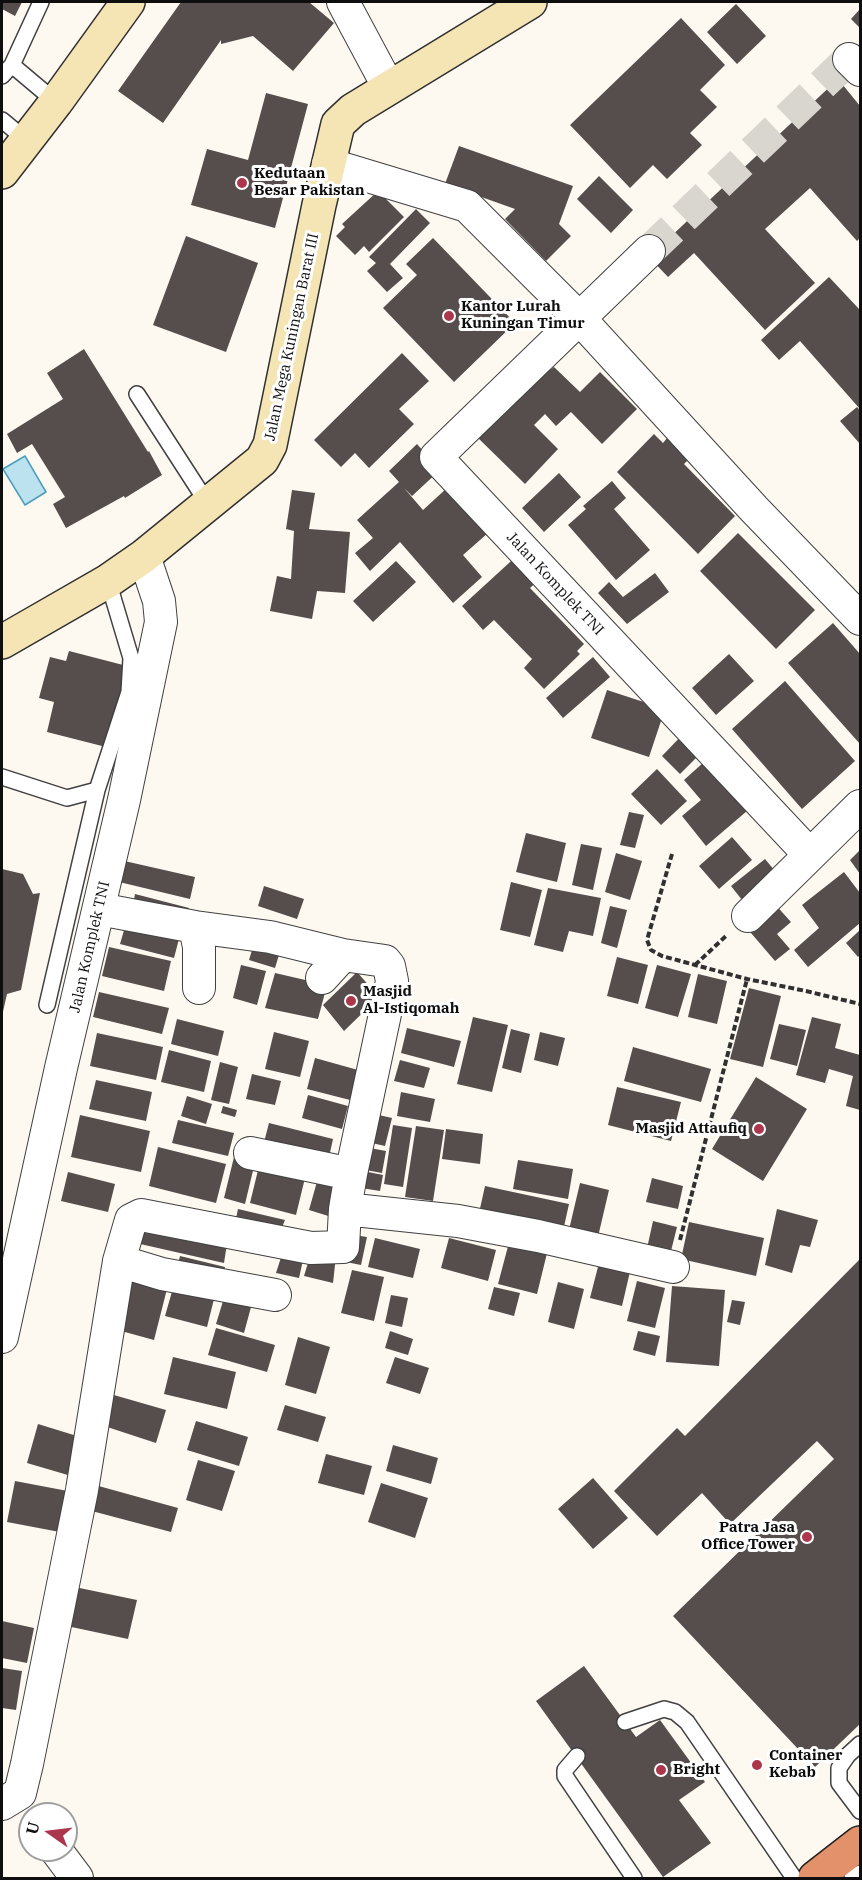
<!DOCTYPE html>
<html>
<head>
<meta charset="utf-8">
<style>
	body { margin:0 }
	#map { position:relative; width:862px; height:1880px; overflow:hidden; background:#fdf9f1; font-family:"IBM Plex Serif",serif }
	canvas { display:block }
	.frame { position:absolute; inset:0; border:3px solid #0e0e0e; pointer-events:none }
	.north { position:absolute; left:18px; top:1802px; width:60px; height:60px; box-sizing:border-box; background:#fff; border:2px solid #9f9f9f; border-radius:50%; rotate:284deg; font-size:16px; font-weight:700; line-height:24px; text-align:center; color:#0e0e0e }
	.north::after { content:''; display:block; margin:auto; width:21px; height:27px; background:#ac374c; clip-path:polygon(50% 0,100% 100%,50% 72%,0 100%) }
</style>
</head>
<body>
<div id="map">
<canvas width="862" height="1880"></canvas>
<div class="frame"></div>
<div class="north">U</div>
</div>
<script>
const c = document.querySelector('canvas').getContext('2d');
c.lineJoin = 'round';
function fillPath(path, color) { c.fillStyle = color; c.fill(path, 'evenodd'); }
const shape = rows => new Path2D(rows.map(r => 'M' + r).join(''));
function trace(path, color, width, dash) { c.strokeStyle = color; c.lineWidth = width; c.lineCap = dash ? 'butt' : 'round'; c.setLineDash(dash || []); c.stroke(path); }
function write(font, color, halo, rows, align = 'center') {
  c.font = font + ' "IBM Plex Serif",serif'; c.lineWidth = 6; c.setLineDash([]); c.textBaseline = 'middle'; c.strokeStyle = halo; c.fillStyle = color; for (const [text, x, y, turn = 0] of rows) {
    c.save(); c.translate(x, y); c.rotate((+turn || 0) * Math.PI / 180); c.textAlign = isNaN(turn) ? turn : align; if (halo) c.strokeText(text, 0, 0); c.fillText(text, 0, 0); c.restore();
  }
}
const water = shape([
	[25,456,46,492,25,505,3,469,25,456]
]);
fillPath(water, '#bbe2ee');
trace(water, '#4c9ebc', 1.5);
fillPath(shape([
	[2,2,22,2,15,16,2,9],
	[181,2,309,2,334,23,293,71,253,36,221,44,221,40,163,123,118,91],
	[736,4,766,36,737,64,707,32],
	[860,9,860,28,851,19],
	[681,18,725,65,700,90,717,107,690,133,702,145,667,179,653,165,630,188,570,125],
	[838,79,860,106,860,238,857,241,810,188,765,229,815,283,765,330,694,253,668,277,649,257],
	[266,93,308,104,275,228,191,205,207,149,248,160],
	[459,146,573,186,559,224,571,236,546,261,505,219,515,209,445,184],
	[599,176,633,210,611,233,577,199],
	[378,191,404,217,369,252,364,246,355,255,336,236,345,227,342,224],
	[416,209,430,223,390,264,403,278,387,292,367,271,376,263,369,257],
	[186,236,258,263,226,352,153,325],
	[433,238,515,323,454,382,383,308,417,275,406,264],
	[829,277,860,310,860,409,800,341,779,360,761,340],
	[84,349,148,452,149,451,162,475,125,498,124,496,66,528,53,504,65,497,32,444,17,453,7,434,63,399,47,373],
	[402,353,429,381,399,409,414,424,369,468,355,453,341,467,314,440],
	[554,367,580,392,600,372,637,409,602,444,571,412,556,426,545,414,534,425,558,449,525,484,475,435,549,368,550,370],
	[857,407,860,410,860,444,840,421],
	[654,434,663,443,667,438,688,460,684,464,735,516,698,554,617,472],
	[417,444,440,470,412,496,404,488,423,510,447,488,488,533,463,555,482,577,453,603,400,542,370,571,355,553,373,538,357,520,399,482,389,471],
	[559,473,581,497,544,532,522,508],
	[612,481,626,498,614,509,650,550,616,580,568,525,586,509,583,506],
	[292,490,315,493,309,529,350,532,345,593,317,591,312,619,270,611,277,576,291,579,294,531,286,529],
	[738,533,815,610,776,649,700,571],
	[521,552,543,576,530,588,584,644,577,651,580,654,544,689,524,668,532,659,494,620,483,630,462,606],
	[396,561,416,582,373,622,353,601],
	[655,573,669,592,627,624,598,593,609,582,623,597],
	[833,623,860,654,860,744,788,663],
	[69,651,127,666,106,747,47,732,54,702,39,698,50,657,66,661],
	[729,654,754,681,716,715,692,688],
	[593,657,610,677,563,718,546,698],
	[785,681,855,761,802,809,732,729],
	[607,690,665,709,649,757,591,738],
	[685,732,704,750,680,774,662,756],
	[704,762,747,811,706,846,682,816,701,800,684,780],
	[657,769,687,801,661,825,631,794],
	[629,812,644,815,635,848,620,845],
	[526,833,566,843,557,882,516,872],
	[732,837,752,860,719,889,699,866],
	[581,844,602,848,593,890,572,885],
	[860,850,860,874,850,860],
	[616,853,642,861,630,900,605,892],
	[765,859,780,877,746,905,731,886],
	[120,860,195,877,190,899,115,881],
	[2,869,23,874,33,894,40,893,21,990,7,994,2,1016],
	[844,872,860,893,860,923,808,967,794,950,819,928,802,905],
	[511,882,542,890,530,937,500,930],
	[264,886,304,899,297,919,258,906],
	[548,888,601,898,593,936,569,931,563,952,534,945],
	[135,894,189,908,185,925,132,911],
	[773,902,791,922,777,934,790,949,775,961,745,926],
	[610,906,627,910,617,948,601,943],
	[127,920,180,935,174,958,120,944],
	[860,930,860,955,858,957,846,943],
	[256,937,282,945,275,968,249,960],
	[109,947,171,961,164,991,102,976],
	[617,957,648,965,638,1004,607,996],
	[241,965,266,971,257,1005,233,998],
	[657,965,691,974,678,1017,645,1008],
	[357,972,379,997,344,1031,323,1005],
	[275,973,327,985,318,1019,265,1008],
	[698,974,727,981,717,1024,688,1017],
	[749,988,781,996,763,1067,730,1059],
	[99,992,169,1008,162,1034,93,1017],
	[473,1017,508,1025,492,1092,457,1084],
	[812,1017,841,1024,835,1048,860,1055,860,1110,846,1106,853,1076,829,1069,825,1083,796,1075],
	[177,1019,224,1031,218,1056,171,1044],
	[779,1024,806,1030,797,1066,770,1059],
	[407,1028,461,1041,454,1067,401,1053],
	[511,1029,530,1034,521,1073,502,1068],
	[274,1032,309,1041,300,1077,265,1069],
	[540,1032,565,1038,558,1066,534,1060],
	[97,1033,163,1047,156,1080,90,1066],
	[633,1047,711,1069,701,1102,624,1081],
	[169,1050,211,1061,204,1092,161,1082],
	[315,1058,358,1070,350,1100,307,1089],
	[400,1060,430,1068,424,1088,394,1081],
	[220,1062,238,1067,229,1104,211,1100],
	[252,1074,281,1081,275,1105,246,1099],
	[756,1077,807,1109,763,1181,712,1149],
	[96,1080,152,1092,146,1121,89,1109],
	[617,1087,681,1102,671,1141,608,1125],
	[401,1092,435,1099,430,1122,397,1116],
	[308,1095,348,1106,342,1129,302,1118],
	[187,1096,212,1104,206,1124,181,1116],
	[223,1106,237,1110,235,1117,221,1113],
	[370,1113,392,1118,385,1146,363,1141],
	[80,1115,150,1131,141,1172,71,1157],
	[178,1120,234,1133,228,1156,172,1143],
	[269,1123,333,1139,327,1166,262,1150],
	[393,1125,412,1128,403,1187,384,1184],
	[416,1126,444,1130,433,1201,405,1197],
	[446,1129,483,1134,480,1164,442,1159],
	[359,1146,386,1151,382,1173,355,1168],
	[158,1147,226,1164,216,1203,149,1186],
	[235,1153,256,1158,245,1204,224,1198],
	[518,1160,573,1169,568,1199,513,1189],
	[259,1166,305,1178,296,1215,250,1203],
	[358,1170,383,1175,380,1191,355,1187],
	[320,1171,349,1178,338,1219,309,1210],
	[68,1172,115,1184,108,1212,61,1201],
	[652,1178,683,1186,678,1209,646,1202],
	[580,1183,609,1190,597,1241,568,1234],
	[485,1186,569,1204,563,1231,479,1213],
	[238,1209,285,1220,278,1237,234,1228],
	[777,1209,818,1220,810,1247,800,1245,792,1273,765,1265],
	[136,1220,228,1237,224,1263,127,1241],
	[653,1221,677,1227,669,1259,646,1253],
	[689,1222,764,1238,756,1276,681,1259],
	[347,1234,367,1237,361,1265,341,1261],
	[511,1235,549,1245,537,1294,498,1284],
	[375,1238,420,1249,413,1278,368,1267],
	[449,1238,496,1250,488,1281,441,1268],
	[285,1245,305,1251,299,1278,276,1273],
	[311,1253,336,1256,333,1283,304,1276],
	[601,1255,632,1263,622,1306,590,1298],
	[180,1256,225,1267,221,1283,176,1272],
	[860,1259,860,1724,815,1767,673,1616,834,1459,817,1441,730,1524,702,1493,657,1536,614,1491,677,1428,685,1436],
	[352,1270,384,1277,374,1321,341,1313],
	[126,1275,168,1285,154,1340,114,1329],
	[637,1281,665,1288,655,1328,627,1321],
	[558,1282,584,1289,574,1329,548,1322],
	[672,1286,725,1290,719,1366,666,1362],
	[494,1287,520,1293,514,1316,488,1309],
	[173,1288,214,1299,207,1327,165,1316],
	[227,1288,254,1296,244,1333,216,1324],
	[391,1295,408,1298,402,1327,385,1323],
	[732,1300,745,1302,740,1325,727,1322],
	[216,1328,275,1345,267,1372,208,1355],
	[390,1331,413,1339,408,1355,385,1348],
	[638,1331,660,1336,655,1356,633,1350],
	[298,1337,330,1347,316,1394,285,1385],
	[173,1357,236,1372,227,1409,164,1394],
	[395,1357,429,1368,420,1394,386,1383],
	[100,1391,166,1410,156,1443,95,1423],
	[285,1405,326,1417,318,1442,277,1430],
	[196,1421,248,1437,239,1466,187,1450],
	[38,1424,90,1440,78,1478,27,1463],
	[393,1445,438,1458,431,1484,386,1471],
	[326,1454,372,1466,364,1495,318,1483],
	[198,1460,235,1471,222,1511,186,1500],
	[593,1478,628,1518,593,1549,558,1509],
	[15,1481,73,1492,65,1533,7,1522],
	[381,1483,428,1498,415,1538,368,1522],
	[95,1485,178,1508,171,1532,88,1510],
	[70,1586,137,1600,128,1639,62,1625],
	[2,1621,34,1628,27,1663,2,1658],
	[584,1666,636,1737,660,1720,705,1782,679,1800,711,1843,663,1877,536,1701],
	[2,1668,22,1671,16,1710,2,1708]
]), '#554e4c');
trace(shape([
	[649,251,849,59]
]), '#d9d6cf', 32, [32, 16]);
const lane = shape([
	[12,65,56,102],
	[2,76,12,65,41,2],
	[2,120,26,140],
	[137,394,208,504],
	[2,777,67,798,97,790],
	[47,1005,97,790,129,692,131,658,108,581],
	[625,1722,664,1709,675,1712,687,1722,794,1878],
	[860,1744,848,1755,839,1768,839,1783,860,1811],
	[577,1756,565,1770,565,1776,634,1878],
	[852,1878,860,1873]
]);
const street = shape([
	[343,2,389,88],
	[849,59,860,70],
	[328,164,467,206,580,319,754,509,860,619],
	[649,251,436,457,810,855],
	[748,916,860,806],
	[195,927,199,947,199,988],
	[322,978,343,955],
	[250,1153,351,1174],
	[345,1209,458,1221,538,1236,673,1267],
	[119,1261,162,1274,275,1295],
	[2,1337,61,1068,124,800,161,622,159,601,144,556],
	[2,1804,20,1793,27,1764,82,1490,119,1261,131,1220,141,1215,311,1248,343,1247,345,1209,351,1174,392,981,389,966,385,961,343,955,270,937,195,927,99,909],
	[56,1850,77,1878]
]);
const secondary = shape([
	[2,172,56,102,128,2],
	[2,642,108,581,144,556,262,460,270,445,319,205,338,124,353,110,530,2]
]);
const highway = shape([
	[815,1878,860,1843]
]);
trace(lane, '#414141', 18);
trace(street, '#414141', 34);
trace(secondary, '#303030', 36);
trace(highway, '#1f1f1f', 36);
trace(shape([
	[672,854,647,940,651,950,662,956,747,979,806,991,860,1004],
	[695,965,727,935],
	[680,1240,747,979]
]), '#303030', 4, [6, 3]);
trace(lane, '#fff', 15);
trace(street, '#fff', 32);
trace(secondary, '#f5e5b4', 33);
trace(highway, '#e2916a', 33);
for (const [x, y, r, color] of [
	[242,183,6,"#ac374c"],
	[449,316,6,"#ac374c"],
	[351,1001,6,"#ac374c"],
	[759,1129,6,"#ac374c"],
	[807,1537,6,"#ac374c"],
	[757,1765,6,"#ac374c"],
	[661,1770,6,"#ac374c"]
]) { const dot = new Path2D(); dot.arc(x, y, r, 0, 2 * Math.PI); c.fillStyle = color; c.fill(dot); trace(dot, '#fff', 2); }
write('bold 15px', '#0e0e0e', '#fff', [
	["Kedutaan",254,174],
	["Besar Pakistan",254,191],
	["Kantor Lurah",461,307],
	["Kuningan Timur",461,324],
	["Masjid",363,992],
	["Al-Istiqomah",363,1009],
	["Masjid Attaufiq",747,1129,"right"],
	["Patra Jasa",795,1528,"right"],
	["Office Tower",795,1545,"right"],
	["Container",769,1756],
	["Kebab",769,1773],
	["Bright",673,1770]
], 'left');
write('15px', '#0e0e0e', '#fff', [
	["Jalan Mega Kuningan Barat III",292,337,-78],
	["Jalan Komplek TNI",555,584,47],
	["Jalan Komplek TNI",90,947,-77]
]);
</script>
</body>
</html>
